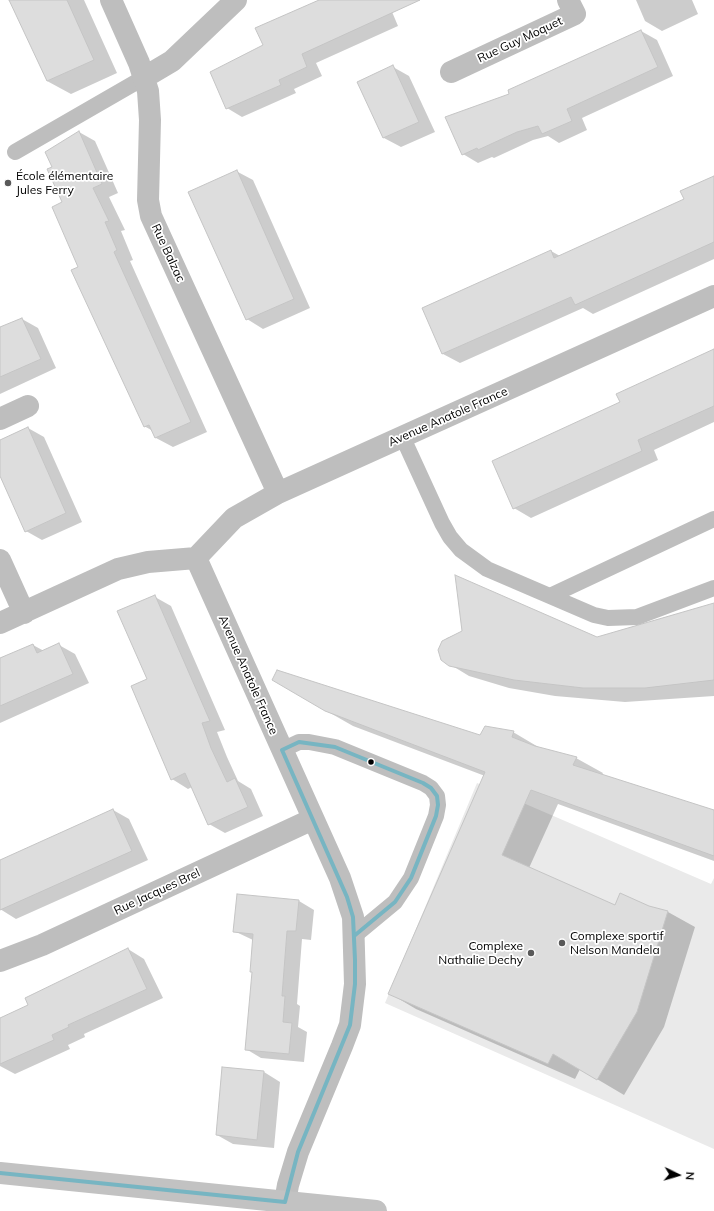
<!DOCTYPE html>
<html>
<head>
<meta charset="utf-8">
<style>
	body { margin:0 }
	#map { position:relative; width:714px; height:1211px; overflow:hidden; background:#fff; font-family:Mulish,sans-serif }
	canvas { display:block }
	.north { position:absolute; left:658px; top:1155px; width:40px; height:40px; -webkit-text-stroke:3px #fff; paint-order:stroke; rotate:95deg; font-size:11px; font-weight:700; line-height:16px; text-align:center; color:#000 }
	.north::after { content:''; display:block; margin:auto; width:14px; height:18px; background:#000; clip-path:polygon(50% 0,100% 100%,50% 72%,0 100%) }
</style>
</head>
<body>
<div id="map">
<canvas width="714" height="1211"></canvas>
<div class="north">N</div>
</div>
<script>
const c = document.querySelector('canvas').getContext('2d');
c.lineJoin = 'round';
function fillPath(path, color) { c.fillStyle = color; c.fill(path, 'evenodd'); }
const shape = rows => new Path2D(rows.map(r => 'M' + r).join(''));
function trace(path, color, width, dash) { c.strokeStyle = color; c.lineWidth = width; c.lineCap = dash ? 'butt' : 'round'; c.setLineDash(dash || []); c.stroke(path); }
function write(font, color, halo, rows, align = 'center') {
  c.font = font + ' Mulish,sans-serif'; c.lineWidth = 3.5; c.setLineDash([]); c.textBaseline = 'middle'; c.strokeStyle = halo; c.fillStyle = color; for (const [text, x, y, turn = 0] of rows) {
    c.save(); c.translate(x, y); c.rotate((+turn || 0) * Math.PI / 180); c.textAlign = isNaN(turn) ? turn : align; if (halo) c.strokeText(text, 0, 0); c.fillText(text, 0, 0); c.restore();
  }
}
fillPath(shape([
	[477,783,711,884,714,878,714,1149,385,1003]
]), '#eaeaea');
fillPath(shape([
	[11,0,84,0,117,73,71,94,47,81],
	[320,0,387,0,398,26,316,63,322,76,294,89,296,93,242,117,227,108,264,46],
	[636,0,692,0,698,14,662,31,645,21],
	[641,31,657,40,673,76,582,118,587,130,559,143,548,136,533,140,494,158,492,157,478,163,463,154,511,94],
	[393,67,409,76,435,132,401,147,384,138,359,82],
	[79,132,95,141,118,193,109,197,125,230,121,231,133,260,130,261,207,432,173,447,156,438,153,431,144,426,80,267,53,168],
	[236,171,253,180,310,308,263,329,247,319],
	[714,177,714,259,593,314,583,308,460,363,443,354,423,309,551,251,560,256,685,199],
	[22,319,38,328,56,368,0,394,0,329],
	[714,350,714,422,654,450,658,460,531,518,514,508,621,403],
	[28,428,44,437,82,522,42,540,26,531,0,473,0,441],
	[155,597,171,606,225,730,217,732,227,757,238,781,251,789,263,816,225,833,209,824,192,787,188,789,172,779,132,687,148,680],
	[714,604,714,696,625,702,555,696,509,688,469,676,446,662,440,646,447,638,463,632,597,638],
	[33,645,44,651,59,645,75,654,89,683,0,723,0,660],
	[325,710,481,737,513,732,540,748,576,758,603,773,602,775,714,811,714,861,558,804,529,868,616,906,649,907,668,912,695,927,664,1027,624,1095,580,1069,575,1079,416,1009,389,993,485,776,353,726],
	[113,810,129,819,148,860,16,919,0,909,0,861],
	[299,901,314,910,311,940,302,939,297,1004,300,1006,298,1027,307,1032,304,1062,261,1058,246,1049,253,973,251,971,253,940,234,931],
	[128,949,144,959,163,998,84,1034,85,1037,68,1045,70,1049,15,1074,0,1066,0,1019,30,1005],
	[264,1072,280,1082,274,1148,233,1144,217,1135]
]), '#0003');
const building = shape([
	[9,0,67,0,94,60,47,81,9,0],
	[319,0,420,0,302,54,307,67,279,80,281,85,226,109,210,72,263,45,255,28,319,0],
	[641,30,658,67,567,109,572,121,542,134,538,126,517,132,478,150,477,148,462,155,445,117,509,94,508,90,641,30],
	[393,65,419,122,383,138,357,82,393,65],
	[79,131,102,184,93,188,109,221,105,222,117,250,114,252,191,422,155,438,149,425,144,427,71,270,78,267,52,207,62,202,47,169,52,167,45,152,79,131],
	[237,170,294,299,246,320,188,192,237,170],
	[714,176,714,242,575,305,571,297,442,354,422,308,551,250,554,258,587,243,684,199,680,191,714,176],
	[22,318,41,359,0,377,0,327,22,318],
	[714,349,714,406,638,440,642,451,513,509,492,461,620,402,616,394,714,349],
	[28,427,66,513,25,532,0,476,0,440,28,427],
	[455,575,597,637,714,603,714,680,645,688,583,688,514,680,449,666,441,660,438,650,442,641,462,631,455,575],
	[155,595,210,721,202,723,211,748,227,782,235,778,248,807,208,825,185,773,171,780,131,686,147,679,117,611,155,595],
	[59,643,73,674,0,706,0,658,33,644,37,653,59,643],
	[277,670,480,735,485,726,514,731,512,737,535,746,577,757,573,765,714,810,714,856,531,790,502,855,615,905,620,893,649,906,668,911,637,1012,597,1080,553,1054,548,1064,388,994,485,772,325,711,272,680,277,670],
	[113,809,132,851,0,910,0,860,113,809],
	[237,894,299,900,296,931,287,931,282,996,285,996,283,1022,292,1023,289,1054,245,1050,252,972,250,972,253,934,233,932,237,894],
	[128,948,147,989,68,1025,69,1027,52,1035,54,1040,0,1064,0,1018,28,1005,25,998,128,948],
	[222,1067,264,1071,257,1140,216,1135,222,1067]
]);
fillPath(building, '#ddd');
trace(building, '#c5c5c5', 1);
trace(shape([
	[15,152,145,77],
	[403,438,442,523,450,537,461,550,487,569,594,615,608,618,637,617,714,588],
	[550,596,714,519],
	[282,750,299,742,309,742,335,747,423,783,431,788,437,796,438,805,436,816,411,878,395,902,354,936]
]), '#bebebe', 16);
trace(shape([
	[111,0,139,63,148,91,150,120,148,200,151,216,278,493],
	[451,72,575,14,568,0],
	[145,77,172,61,236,0],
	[0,419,28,406],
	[196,558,340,878,353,917,355,984,350,1025,342,1046,298,1152,288,1185,285,1202],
	[0,560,24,613],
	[0,623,118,569,148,562,196,558,234,518,278,493,714,296],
	[0,961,42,945,313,819]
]), '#bebebe', 22);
trace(shape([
	[0,1173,376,1211]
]), '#c2c2c2', 22);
trace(shape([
	[282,750,347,897,353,917,355,960,355,984,350,1025,298,1152,285,1202],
	[282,750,299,742,335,747,423,783,431,788,437,796,438,805,436,816,411,878,395,902,354,936],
	[0,1173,285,1202]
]), '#77b5c2', 4);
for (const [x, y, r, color] of [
	[8,183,4,"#595959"],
	[371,762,3.5,"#000"],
	[562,943,4,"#595959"],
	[531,953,4,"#595959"]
]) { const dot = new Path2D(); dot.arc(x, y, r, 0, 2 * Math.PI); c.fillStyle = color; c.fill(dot); trace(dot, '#fff', 1.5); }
write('12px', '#000', '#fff', [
	["Rue Guy Moquet",520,40,-25],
	["Rue Balzac",168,253,65],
	["Avenue Anatole France",448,417,-24],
	["Avenue Anatole France",248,675,66],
	["Rue Jacques Brel",157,892,-25]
]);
write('12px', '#000', '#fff', [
	["École élémentaire",16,176],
	["Jules Ferry",16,190],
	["Complexe sportif",570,936],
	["Nelson Mandela",570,950],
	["Complexe",523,946,"right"],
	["Nathalie Dechy",523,960,"right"]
], 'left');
</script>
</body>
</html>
